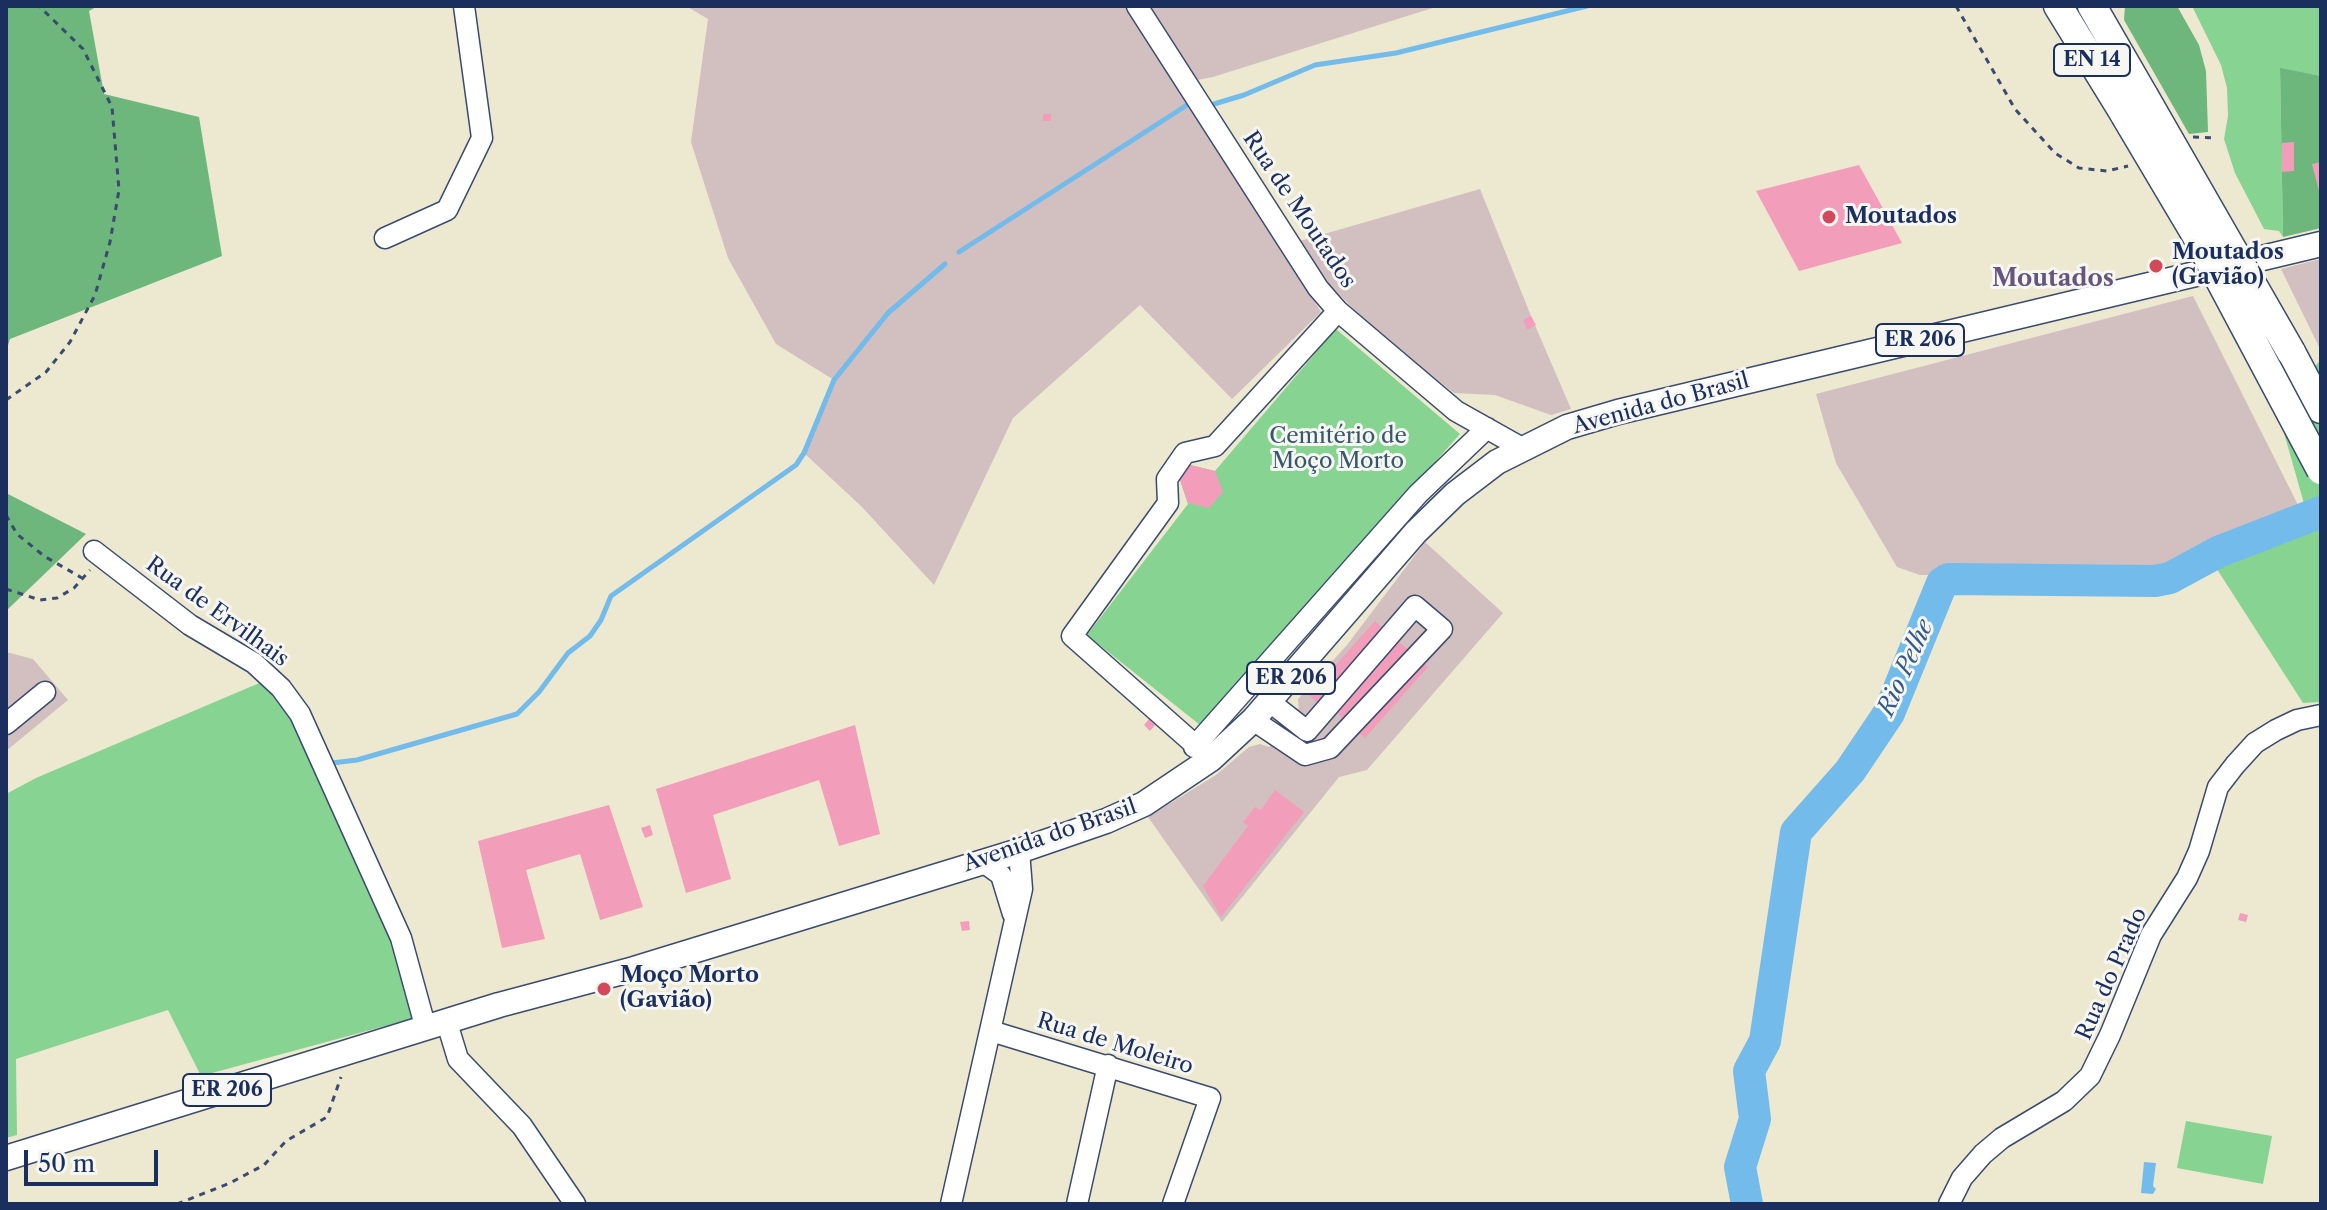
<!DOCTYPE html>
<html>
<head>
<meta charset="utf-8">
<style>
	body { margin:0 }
	#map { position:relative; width:2327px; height:1210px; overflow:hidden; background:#ede8d0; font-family:"Libre Caslon Text",serif }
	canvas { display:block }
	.frame { position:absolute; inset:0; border:8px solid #1b2f5e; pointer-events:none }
	.scale { position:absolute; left:24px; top:1150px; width:134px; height:36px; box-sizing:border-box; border:4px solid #1b2f5e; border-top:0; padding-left:10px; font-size:24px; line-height:28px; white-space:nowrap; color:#1b2f5e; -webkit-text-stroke:6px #f6f6f2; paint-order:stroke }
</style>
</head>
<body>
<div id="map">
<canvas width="2327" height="1210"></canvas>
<div class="frame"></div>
<div class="scale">50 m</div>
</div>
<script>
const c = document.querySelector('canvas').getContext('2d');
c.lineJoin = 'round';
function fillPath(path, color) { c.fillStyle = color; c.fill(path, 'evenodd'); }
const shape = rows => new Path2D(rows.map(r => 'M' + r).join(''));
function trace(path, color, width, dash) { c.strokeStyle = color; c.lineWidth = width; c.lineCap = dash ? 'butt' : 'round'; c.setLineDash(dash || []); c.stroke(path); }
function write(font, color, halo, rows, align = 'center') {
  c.font = font + ' "Libre Caslon Text",serif'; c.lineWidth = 6; c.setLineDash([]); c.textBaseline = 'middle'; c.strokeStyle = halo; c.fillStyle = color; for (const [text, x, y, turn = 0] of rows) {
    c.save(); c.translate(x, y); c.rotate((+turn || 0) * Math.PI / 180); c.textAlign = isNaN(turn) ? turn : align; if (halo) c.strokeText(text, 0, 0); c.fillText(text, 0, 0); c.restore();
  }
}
fillPath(shape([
	[686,6,1439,6,1213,77,1176,84,1321,312,1232,399,1140,305,1013,418,934,585,862,507,804,453,834,380,776,344,728,258,691,142,708,19],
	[1480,189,1531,316,1571,409,1551,415,1495,395,1454,393,1379,335,1317,272,1300,241],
	[2321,259,2321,351,2281,269],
	[2193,296,2298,505,2212,540,2152,574,1920,575,1897,567,1836,463,1816,394],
	[1425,542,1503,613,1367,770,1339,777,1222,922,1148,817,1216,775,1249,747,1260,744,1269,747,1299,714,1298,699,1347,645],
	[6,652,33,659,68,700,6,751]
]), '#d2bfc0');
fillPath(shape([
	[2192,6,2321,6,2321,76,2280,69,2283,237,2279,231,2264,229,2235,173,2224,139,2228,116,2227,88,2221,65],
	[1336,329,1460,434,1200,725,1087,635,1188,504,1178,474,1186,464,1215,471],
	[2321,360,2321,702,2303,703,2204,549,2305,507,2276,405],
	[264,681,294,713,395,951,415,1006,411,1019,201,1076,168,1010,16,1059,17,1135,6,1138,6,794,36,778],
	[2186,1121,2272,1136,2263,1184,2177,1168]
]), '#87d492');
fillPath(shape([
	[6,6,98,6,89,11,104,94,199,117,222,256,10,339,6,352],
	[2125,6,2177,6,2199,45,2206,71,2208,132,2189,134,2124,20],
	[2280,68,2321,76,2321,228,2283,237],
	[6,493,86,534,6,611]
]), '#6db67c');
fillPath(shape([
	[2144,1162,2156,1163,2153,1186,2156,1189,2153,1194,2141,1193]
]), '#72bbea');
trace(shape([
	[1214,104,1244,95,1315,65,1396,53,1587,6],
	[959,252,1187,105],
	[332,763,357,760,517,714,539,692,568,653,590,636,601,620,611,596,796,465,804,453,834,380,888,313,945,264]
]), '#72bbea', 5);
trace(shape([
	[1747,1204,1740,1167,1755,1119,1749,1071,1765,1041,1796,832,1850,771,1889,713,1942,583,1948,579,2155,581,2170,578,2218,552,2321,512]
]), '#72bbea', 32);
fillPath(shape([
	[1043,114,1051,114,1051,121,1043,121],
	[2294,142,2294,171,2282,172,2282,143],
	[2321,162,2321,195,2320,195,2312,164],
	[1859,165,1902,243,1799,271,1756,191],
	[1531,316,1536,325,1527,330,1523,320],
	[1186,464,1215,471,1223,492,1209,508,1188,503,1178,474],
	[1375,621,1428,667,1365,738,1323,700,1319,704,1309,695],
	[1149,719,1155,725,1150,731,1144,725],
	[855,725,880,834,839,846,819,780,713,815,731,879,686,893,656,789],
	[1275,790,1304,812,1221,917,1203,886,1248,826,1243,822,1255,807,1261,810],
	[609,805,643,907,600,920,580,854,526,870,545,939,502,948,478,841],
	[650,825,653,835,645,838,641,828],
	[2240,913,2248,915,2246,922,2238,920],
	[969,921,970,930,962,931,960,922]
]), '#f29eba');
const minor = shape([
	[1137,6,1318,288,1338,311,1456,411,1522,448],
	[385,238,447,210,482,138,464,6],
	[94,551,190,625,254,663,281,688,300,714,401,938,426,1029],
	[1253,720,1305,755,1330,748,1442,629,1415,606,1307,731,1270,702],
	[6,724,45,692],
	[1194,747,1418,494,1487,428],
	[1211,759,1072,636,1168,503,1167,479,1185,453,1215,446,1338,311],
	[983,862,1001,875,1013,914],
	[447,1023,458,1059,522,1126,575,1204],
	[991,1031,1210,1098,1173,1204],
	[951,1204,1022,889,1019,851],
	[1077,1204,1108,1065],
	[1949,1204,1962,1178,1983,1154,2002,1138,2064,1101,2090,1076,2110,1035,2151,935,2187,878,2199,851,2218,787,2235,765,2255,743,2276,730,2297,720,2321,715]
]);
const major = shape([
	[6,1158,499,1005,634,969,1019,851,1106,821,1144,804,1211,759,1253,720,1416,532,1455,494,1497,462,1567,427,1618,412,2321,244]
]);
const highway = shape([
	[2058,6,2125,115],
	[2092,6,2144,96],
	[2291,352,2321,409]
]);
trace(minor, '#3a4b6f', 23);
trace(major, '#3a4b6f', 27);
trace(highway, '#3a4b6f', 31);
trace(shape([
	[1956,6,2015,109,2055,153,2079,168,2107,171,2128,166],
	[2193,137,2217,138],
	[6,400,46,372,70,342,95,295,110,242,119,190,112,107,83,49,39,6],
	[6,515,17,534,44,556,82,578],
	[6,589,40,600,57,598,74,588,90,570],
	[177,1204,230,1183,264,1165,286,1141,327,1117,341,1077]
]), '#3a4b6f', 3, [6, 6]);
trace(minor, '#fff', 20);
trace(major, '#fff', 24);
trace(highway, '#fff', 28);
const highwayBridge = shape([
	[2144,96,2291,352],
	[2125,115,2195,233,2321,470]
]);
trace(highwayBridge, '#3a4b6f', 31, []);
trace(highwayBridge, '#fff', 28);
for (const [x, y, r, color] of [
	[1829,217,8,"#d1495b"],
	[2156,266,8,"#d1495b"],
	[604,989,8,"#d1495b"]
]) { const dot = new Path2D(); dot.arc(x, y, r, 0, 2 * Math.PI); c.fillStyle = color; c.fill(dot); trace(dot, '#f6f6f2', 3); }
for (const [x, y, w] of [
	[2092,60,76],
	[1920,340,88],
	[1291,678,88],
	[227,1090,88]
]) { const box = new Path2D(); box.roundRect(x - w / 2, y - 16, w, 32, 6); c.fillStyle = '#f6f6f2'; c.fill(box); trace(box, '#1b2f5e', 2); }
write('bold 20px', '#1b2f5e', null, [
	["EN 14",2092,60],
	["ER 206",1920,340],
	["ER 206",1291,678],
	["ER 206",227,1090]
]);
write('22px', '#1b2f5e', '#f6f6f2', [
	["Rua de Moutados",1299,210,56],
	["Avenida do Brasil",1661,404,-15],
	["Rua de Ervilhais",217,612,36],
	["Avenida do Brasil",1050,836,-19],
	["Rua do Prado",2112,974,-66],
	["Rua de Moleiro",1115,1044,17]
]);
write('bold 22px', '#1b2f5e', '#f6f6f2', [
	["Moutados",1845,217],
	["Moutados",2172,253],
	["(Gavião)",2172,278],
	["Moço Morto",620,976],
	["(Gavião)",620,1001]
], 'left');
write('22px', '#36586b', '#f6f6f2', [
	["Cemitério de",1338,437],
	["Moço Morto",1338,462]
]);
write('bold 24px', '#66567e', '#f6f6f2', [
	["Moutados",2053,279]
]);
write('italic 24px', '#355988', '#f6f6f2', [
	["Rio Pelhe",1906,668,-66]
]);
</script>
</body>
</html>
